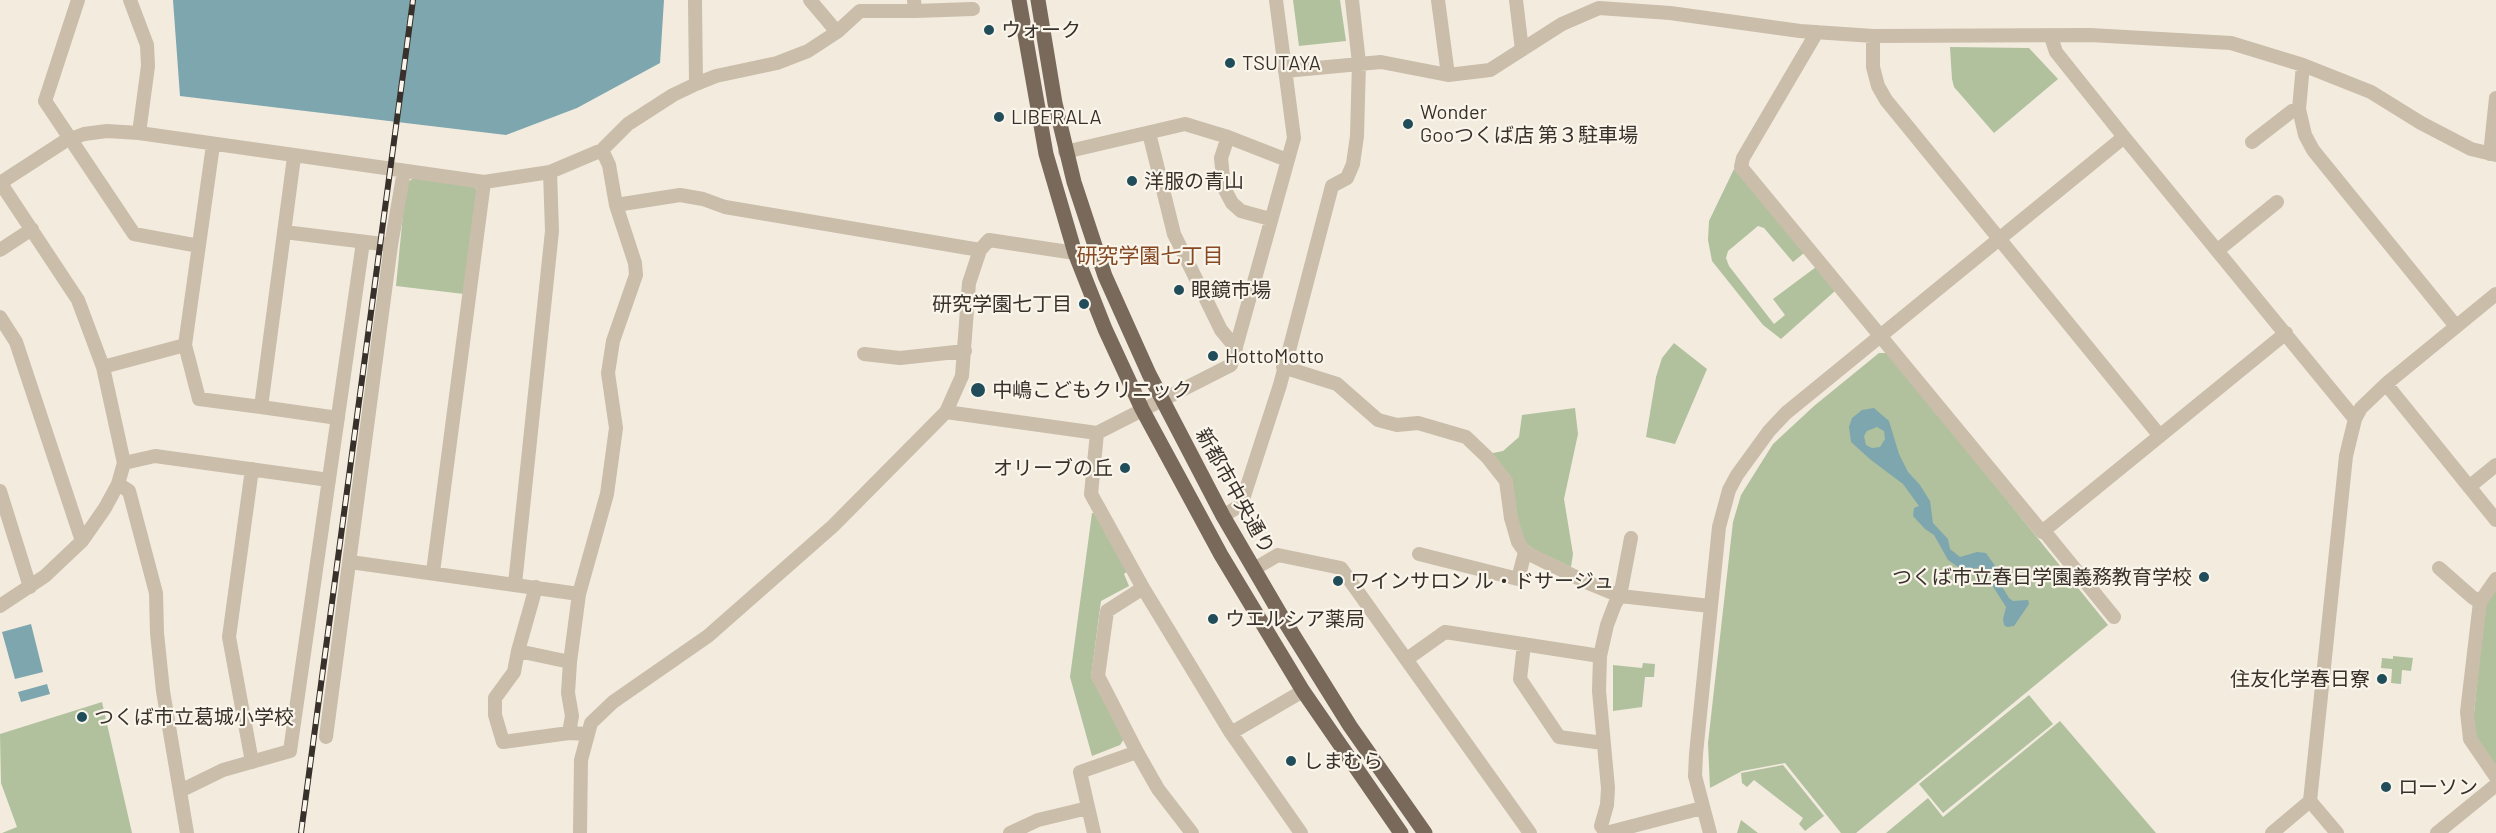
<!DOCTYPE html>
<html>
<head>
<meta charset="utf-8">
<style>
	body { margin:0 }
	canvas { display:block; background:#f2ebde }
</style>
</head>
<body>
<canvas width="2496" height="833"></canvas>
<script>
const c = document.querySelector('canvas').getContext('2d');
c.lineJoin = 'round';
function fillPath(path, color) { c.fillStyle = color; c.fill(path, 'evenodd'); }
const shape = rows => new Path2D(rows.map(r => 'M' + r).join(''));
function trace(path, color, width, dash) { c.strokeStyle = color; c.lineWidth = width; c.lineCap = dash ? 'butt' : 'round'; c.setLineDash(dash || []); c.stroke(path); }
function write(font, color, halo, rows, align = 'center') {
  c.font = font + ' Barlow,"Noto Sans JP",sans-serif'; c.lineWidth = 4.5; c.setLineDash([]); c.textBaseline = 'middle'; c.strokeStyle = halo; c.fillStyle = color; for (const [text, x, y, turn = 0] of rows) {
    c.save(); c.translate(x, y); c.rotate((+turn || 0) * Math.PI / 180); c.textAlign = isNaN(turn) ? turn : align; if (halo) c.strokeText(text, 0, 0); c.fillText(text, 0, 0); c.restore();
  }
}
fillPath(shape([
	[1293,0,1340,0,1346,41,1299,46],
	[1950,47,2029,48,2058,79,1994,133,1954,87,1952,79],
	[1734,169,1804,253,1793,262,1764,228,1758,226,1728,251,1726,258,1729,266,1774,324,1785,315,1773,299,1816,267,1835,291,1781,339,1763,325,1712,261,1708,240,1709,221],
	[417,176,474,185,479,195,464,294,396,286,406,183],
	[1674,343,1707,369,1675,444,1646,437,1656,377,1662,358],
	[1879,353,1888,353,2108,625,1856,833,1841,833,1785,763,1742,771,1710,788,1708,743,1733,522,1741,495,1773,444,1814,406],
	[1575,408,1578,434,1564,499,1573,554,1571,567,1533,549,1527,544,1520,534,1488,454,1503,451,1519,437,1522,415],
	[1092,513,1099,514,1128,571,1124,574,1129,586,1101,601,1091,677,1124,739,1120,745,1092,756,1070,677],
	[2496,590,2496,765,2495,765,2476,736,2473,722,2485,608,2489,598],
	[2393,656,2413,658,2411,671,2402,670,2401,684,2391,683,2392,669,2381,668,2382,658,2393,659],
	[1643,663,1655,664,1654,677,1645,677,1642,707,1613,711,1613,665,1642,668],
	[2029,695,2053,724,1943,813,1919,784],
	[102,702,132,833,2,833,17,827,1,783,0,734],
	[2060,721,2156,833,1886,833,1928,798,1943,817],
	[1783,765,1824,816,1805,831,1799,824,1803,818,1754,780,1747,787,1742,783,1741,773],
	[1741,820,1758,833,1737,833]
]), '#b1c19e');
fillPath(shape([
	[173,0,664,0,660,63,577,108,506,135,180,96],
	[1874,408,1889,421,1899,454,1908,472,1920,485,1930,501,1933,523,1948,539,1950,549,1960,557,1977,552,1986,553,1998,570,1998,580,2009,598,2013,601,2028,600,2029,604,2014,626,2007,627,2004,625,2003,619,2006,607,1992,585,1990,573,1984,568,1961,569,1948,560,1934,535,1925,529,1913,516,1914,508,1919,506,1903,484,1871,460,1851,442,1849,427,1852,418,1862,410],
	[1877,427,1884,431,1885,439,1880,447,1872,448,1866,445,1864,436,1867,431],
	[31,624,43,672,15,679,2,632],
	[47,684,50,694,21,702,18,692]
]), '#7ea6af');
trace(shape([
	[78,0,45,101,134,234,199,246],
	[130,0,147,45,148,66,139,133],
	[695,0,696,84],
	[810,0,837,32],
	[1438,0,1448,75],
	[1516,0,1522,50],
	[915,11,973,9],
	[1817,32,1743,158,1741,167,2042,532,2286,333],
	[1873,36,1873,67,1878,86,1886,100,2160,436],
	[2051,37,2056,52,2124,137,2355,419],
	[2303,65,2299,109,2305,135,2313,150,2455,325],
	[1285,71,1381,62,1448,75,1490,70,1562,24,1599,8,1670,13,1800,31,1873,36,2090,35,2231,43,2303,65,2371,92,2421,123,2471,149,2496,155],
	[1149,133,1174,234,1221,330,1236,348],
	[1228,137,1221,158,1224,188,1232,203,1241,211,1270,219],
	[2252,142,2292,111,2299,109],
	[1065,152,1185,124,1228,137,1287,160],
	[2490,154,2496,98],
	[0,182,78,300,103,367,124,463,118,484,105,508,82,541,45,576,0,606],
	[0,183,65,141,84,134,107,131,139,133,484,182,550,172,602,150,628,124,673,95,696,84,716,76,777,63,808,51,837,32,860,11,915,11,914,0],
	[616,205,680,195,703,199,725,207,980,250],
	[284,232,391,245],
	[0,250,32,229],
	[2218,250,2277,202],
	[0,317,16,342,82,541],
	[185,345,199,399,261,407,294,157],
	[864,354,900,358,965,351],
	[103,367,185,345,213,145],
	[1283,367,1337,384,1378,420,1397,425,1418,423,1466,437,1487,457,1506,481,1511,518,1518,542,1525,552,1586,582,1620,596,1631,538],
	[2386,384,2496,520],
	[261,407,338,418],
	[946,412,962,376,969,283,980,250,989,240,1075,253],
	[1097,433,1091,494,1143,588,1231,733,1301,833],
	[124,463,155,456,329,480],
	[118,484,129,491,156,593,157,633,163,691,187,833],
	[2469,487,2496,465],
	[0,491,30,587],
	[1223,516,1241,505,1280,385,1332,186,1347,178,1353,164,1357,136,1359,63,1352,0],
	[2044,531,2114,617],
	[1419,554,1518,579,1525,552],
	[350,562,579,594],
	[2439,568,2472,597,2480,602],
	[1254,569,1278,555,1341,568,1530,833],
	[433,572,484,182],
	[2496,579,2480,602,2467,712,2470,739,2496,777],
	[515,584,552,231,550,172],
	[1524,644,1520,679,1559,737,1603,743],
	[518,651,536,587],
	[1407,659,1445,632,1600,656],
	[569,733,503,742,495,715,495,698,514,672,518,651,570,662],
	[1231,733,1303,691],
	[586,734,569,733,572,716,568,693,570,662,579,594,607,494,616,428,608,373,613,341,636,275,635,263,616,205,609,165,602,150],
	[326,737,391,245,404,171],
	[1137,752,1158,789,1192,833],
	[252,762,229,637,252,469],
	[180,791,223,770,290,751,363,242],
	[2310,801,2337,833],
	[580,833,581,760,591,723,613,702,708,636,833,526,946,412,1097,433,1231,365,1294,138,1276,0],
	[1010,833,1038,820,1088,808],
	[1094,833,1080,772,1137,752,1098,676,1107,611,1143,588],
	[1606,833,1601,826,1607,805,1608,788,1599,691,1600,656,1607,625,1615,604,1620,596,1710,606],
	[1606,833,1702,808],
	[1710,833,1695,776,1696,754,1719,527,1729,490,1737,475,1769,431,1786,413,2124,137],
	[2272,833,2310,801,2346,456,2355,419,2361,408,2386,384,2496,294],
	[2437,833,2496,785]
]), '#cabdaa', 14);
trace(shape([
	[1019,0,1046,154,1075,253,1105,329,1142,409,1221,555,1303,691,1401,833],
	[1038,0,1055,103,1074,182,1105,276,1149,374,1223,516,1282,617,1350,726,1425,833]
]), '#79695b', 15);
const rail = shape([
	[301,833,413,0]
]);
trace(rail, '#38302a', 6);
trace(rail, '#faf5eb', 4, [11]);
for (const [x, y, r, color] of [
	[989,30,6,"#204d59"],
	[1230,63,6,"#204d59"],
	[999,117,6,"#204d59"],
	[1408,124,6,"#204d59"],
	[1132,181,6,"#204d59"],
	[1179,290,6,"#204d59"],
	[1084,304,6,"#204d59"],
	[1213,356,6,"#204d59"],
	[978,390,8,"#204d59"],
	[1125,468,6,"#204d59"],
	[2204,577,6,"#204d59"],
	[1338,581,6,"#204d59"],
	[1213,619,6,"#204d59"],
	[2382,679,6,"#204d59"],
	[82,717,6,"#204d59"],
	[1291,761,6,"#204d59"],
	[2386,787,6,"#204d59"]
]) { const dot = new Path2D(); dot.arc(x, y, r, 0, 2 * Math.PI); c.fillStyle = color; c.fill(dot); trace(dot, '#faf5eb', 2); }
write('20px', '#38302a', '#faf5eb', [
	["ウォーク",1001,30],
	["TSUTAYA",1242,63],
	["Wonder",1420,112],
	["Gooつくば店 第３駐車場",1420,135],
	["LIBERALA",1011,117],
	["洋服の青山",1144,181],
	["眼鏡市場",1191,290],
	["研究学園七丁目",1072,304,"right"],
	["HottoMotto",1225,356],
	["中嶋こどもクリニック",992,390],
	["オリーブの丘",1113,468,"right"],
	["つくば市立春日学園義務教育学校",2192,577,"right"],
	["ワインサロン ル・ドサージュ",1350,581],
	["ウエルシア薬局",1225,619],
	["住友化学春日寮",2370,679,"right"],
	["つくば市立葛城小学校",94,717],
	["しまむら",1303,761],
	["ローソン",2398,787]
], 'left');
write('20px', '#38302a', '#faf5eb', [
	["新都市中央通り",1235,491,61]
]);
write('21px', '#854924', '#faf5eb', [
	["研究学園七丁目",1150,256]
]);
</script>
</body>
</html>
